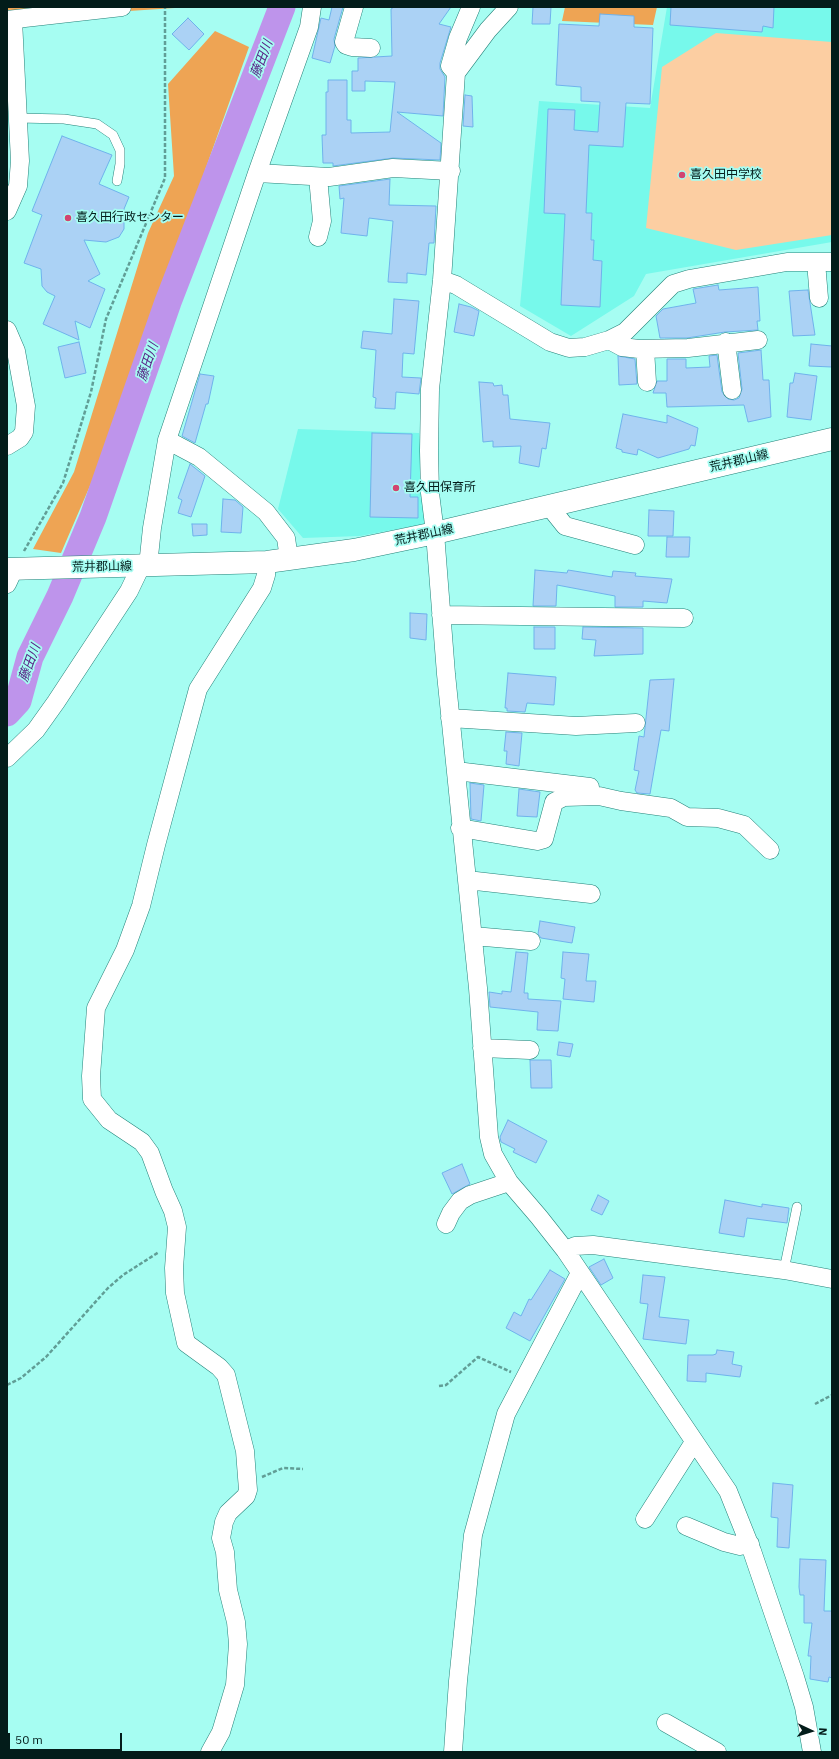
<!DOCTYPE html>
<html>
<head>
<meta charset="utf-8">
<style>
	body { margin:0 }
	#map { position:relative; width:839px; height:1759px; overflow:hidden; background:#a6fdf2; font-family:"IBM Plex Sans",sans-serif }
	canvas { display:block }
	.frame { position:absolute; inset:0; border:8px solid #031c1a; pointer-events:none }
	.north { position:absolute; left:791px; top:1711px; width:40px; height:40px; -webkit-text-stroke:3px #a6fdf2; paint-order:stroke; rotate:94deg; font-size:11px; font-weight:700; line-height:16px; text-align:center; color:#031c1a }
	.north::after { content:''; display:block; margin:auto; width:14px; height:18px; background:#031c1a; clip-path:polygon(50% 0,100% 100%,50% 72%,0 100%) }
	.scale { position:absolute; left:8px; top:1733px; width:114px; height:18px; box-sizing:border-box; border:2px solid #031c1a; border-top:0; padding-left:5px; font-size:12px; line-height:14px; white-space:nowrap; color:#031c1a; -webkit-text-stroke:3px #a6fdf2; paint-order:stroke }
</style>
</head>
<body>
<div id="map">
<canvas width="839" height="1759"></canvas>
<div class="frame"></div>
<div class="north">N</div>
<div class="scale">50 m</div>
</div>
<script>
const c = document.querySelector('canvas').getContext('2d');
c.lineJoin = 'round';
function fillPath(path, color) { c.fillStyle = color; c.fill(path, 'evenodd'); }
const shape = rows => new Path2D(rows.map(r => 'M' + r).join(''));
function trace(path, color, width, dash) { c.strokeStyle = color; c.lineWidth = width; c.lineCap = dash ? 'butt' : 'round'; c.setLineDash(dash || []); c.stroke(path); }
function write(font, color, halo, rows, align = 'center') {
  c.font = font + ' "IBM Plex Sans","Noto Sans JP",sans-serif'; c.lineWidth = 3.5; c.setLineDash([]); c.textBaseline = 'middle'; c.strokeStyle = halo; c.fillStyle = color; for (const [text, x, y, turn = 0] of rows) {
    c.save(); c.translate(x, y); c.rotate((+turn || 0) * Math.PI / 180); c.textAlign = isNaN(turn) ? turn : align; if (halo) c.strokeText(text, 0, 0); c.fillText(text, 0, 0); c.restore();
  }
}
fillPath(shape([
	[667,7,832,7,832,242,646,274,634,296,571,336,520,306,539,101,650,108],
	[298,429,419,433,425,524,360,536,303,538,278,509]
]), '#77f9eb');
fillPath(shape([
	[716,33,832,42,832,235,736,250,646,228,662,67]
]), '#fccea2');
fillPath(shape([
	[7,7,190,7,7,19],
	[565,7,657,7,653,25,562,21],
	[215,31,249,47,105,451,61,553,33,549,74,472,148,233,174,176,168,84]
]), '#eea454');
trace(shape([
	[7,713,18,701,30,657,60,596,93,517,168,302,282,7]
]), '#be94eb', 27);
const building = shape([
	[332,7,343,7,334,39,335,46,330,63,312,58,321,18,329,20,332,7],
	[394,7,451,7,439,24,451,27,440,63,440,69,445,77,443,116,397,112,441,143,440,160,393,158,333,166,333,163,323,163,322,135,326,135,326,92,328,92,328,80,347,80,347,120,351,120,351,133,390,132,395,82,365,81,365,91,352,91,352,71,358,71,358,58,392,56,391,9,394,7],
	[533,7,551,7,550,24,532,24,533,7],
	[671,7,774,7,773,28,763,26,762,32,670,25,671,7],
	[600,14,634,16,634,27,653,28,650,104,626,103,623,147,589,145,586,213,592,213,591,240,594,240,593,260,602,261,600,307,561,305,565,214,544,213,548,109,575,110,574,130,598,132,600,102,581,101,581,87,556,85,559,24,599,26,600,14],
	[188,18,204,34,189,50,172,34,188,18],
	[465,95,472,96,473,127,463,126,465,95],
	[62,136,112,155,99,184,129,197,124,209,124,229,119,237,106,242,84,240,100,274,88,281,105,289,90,328,75,321,79,340,43,324,55,296,47,292,42,286,41,269,24,263,42,215,32,211,62,136],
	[390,179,389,205,436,206,434,243,429,243,426,275,407,273,407,283,388,282,393,221,369,218,367,236,341,233,344,198,340,199,339,186,390,179],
	[718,285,719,290,758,287,760,321,757,321,758,330,725,332,687,338,660,338,656,316,663,309,696,303,693,289,718,285],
	[808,290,815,335,793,336,789,291,808,290],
	[394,299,419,301,414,354,403,353,402,377,421,378,419,394,396,392,395,409,375,408,376,398,373,397,376,350,361,348,363,331,392,334,394,299],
	[459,304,471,307,479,311,474,336,454,332,459,304],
	[79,342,86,373,65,378,58,347,79,342],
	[811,344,832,346,832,367,809,366,811,344],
	[761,350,763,380,769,380,771,417,748,422,744,405,667,407,666,393,653,393,657,381,667,381,667,359,686,359,686,368,710,367,709,356,717,355,722,392,728,399,734,400,739,398,742,389,738,353,761,350],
	[618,356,635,359,637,384,619,385,618,356],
	[795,373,817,376,811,420,787,417,790,383,793,383,795,373],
	[200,374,214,376,208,404,206,404,195,443,182,436,200,374],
	[479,382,493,383,494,386,502,385,503,395,508,395,510,419,550,423,546,449,542,448,539,467,519,463,521,446,493,447,493,441,483,442,479,382],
	[623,414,667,423,667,415,698,428,695,446,691,445,689,449,658,458,638,449,637,455,622,452,622,450,616,448,623,414],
	[372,433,412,434,410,497,418,497,418,518,370,517,372,433],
	[190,464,205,476,191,517,178,513,182,500,178,498,190,464],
	[223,499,235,500,243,507,241,533,221,532,223,499],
	[649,510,674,511,673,536,648,536,649,510],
	[192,524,207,524,207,535,193,536,192,524],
	[667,537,690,537,689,557,666,557,667,537],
	[535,570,567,573,568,570,612,577,613,571,636,573,635,576,672,579,667,603,643,601,643,607,615,607,615,596,557,585,556,606,533,606,535,570],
	[410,613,427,614,426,640,410,638,410,613],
	[534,627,555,627,555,649,534,649,534,627],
	[583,627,643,628,643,654,594,656,596,640,582,639,583,627],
	[508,673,556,677,554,705,527,703,525,712,507,711,507,708,505,708,508,673],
	[674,679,669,731,661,730,650,794,637,793,635,790,639,771,634,770,639,736,644,737,650,680,674,679],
	[506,732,522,733,519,766,506,764,507,751,504,751,506,732],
	[470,783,484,785,481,821,471,819,470,783],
	[519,789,540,792,537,817,517,816,519,789],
	[540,921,575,927,572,943,541,938,538,934,540,921],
	[516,952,528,953,524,993,528,993,528,999,561,1001,558,1031,537,1030,538,1012,490,1007,489,992,502,994,502,991,511,992,516,952],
	[563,952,589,954,586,981,596,981,594,1002,563,999,565,979,561,978,563,952],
	[559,1042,573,1044,570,1057,557,1055,559,1042],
	[530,1060,551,1060,552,1088,531,1088,530,1060],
	[508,1120,547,1141,536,1163,513,1152,515,1149,501,1142,500,1137,508,1120],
	[462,1164,470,1184,452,1194,442,1173,462,1164],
	[598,1195,609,1201,602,1215,591,1210,598,1195],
	[725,1200,762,1207,762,1204,789,1208,787,1223,747,1218,744,1237,719,1233,725,1200],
	[604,1259,613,1278,601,1285,589,1267,604,1259],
	[550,1270,565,1279,530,1341,506,1328,514,1312,521,1316,529,1299,531,1300,550,1270],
	[643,1275,665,1277,659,1317,689,1320,686,1344,643,1339,648,1304,640,1303,643,1275],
	[717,1350,734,1352,732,1364,742,1366,740,1377,706,1373,706,1382,687,1381,688,1355,713,1355,716,1354,717,1350],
	[773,1483,793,1485,789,1548,777,1547,778,1518,771,1517,773,1483],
	[800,1559,826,1560,824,1611,832,1611,832,1678,829,1677,828,1682,810,1679,811,1656,808,1656,812,1623,804,1623,804,1595,800,1595,799,1587,800,1559]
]);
fillPath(building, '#abd2f5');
trace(building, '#6fb2eb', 1);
const lane = shape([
	[18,118,64,119,97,124,113,135,120,150,120,164,117,181],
	[784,1270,797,1207]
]);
const street = shape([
	[354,7,344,42,346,45,352,47,371,48],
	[509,7,488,30,456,73,442,280,430,389,429,451,430,493,435,533,446,674,478,988,489,1137,493,1154,509,1182,539,1217,565,1250,728,1491,752,1551,795,1677,804,1707,812,1752],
	[7,20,122,7],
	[456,73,450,66,458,38,471,7],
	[257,173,329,177,393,168,451,171],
	[7,211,18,186,20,161,13,20],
	[318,237,322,221,318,177],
	[816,262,819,298],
	[442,280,456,285,550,342,569,348,585,347,609,340,625,332,673,284,689,279,787,262,832,262],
	[7,330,16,351,26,406,24,432,20,438,7,446],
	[609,340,622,347,639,349,688,348,758,340],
	[726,342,732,390],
	[645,349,647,382],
	[167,440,199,457,266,512,286,538,289,559],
	[549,506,565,526,635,545],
	[148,566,152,528,167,440,257,173,309,27,312,7],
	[7,584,14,569],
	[441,615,684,618],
	[450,718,576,726,636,723],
	[7,758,36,730,56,702,129,591,141,566],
	[456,771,590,787],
	[460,828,537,841,544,839,554,802,564,797,599,796,621,801,671,808,687,817,718,818,744,825,770,850],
	[467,880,591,894],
	[473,936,531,941],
	[482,1048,530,1050],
	[446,1224,451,1213,460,1201,470,1195,509,1182],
	[565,1250,575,1246,593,1245,784,1270,832,1279],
	[645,1519,694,1442],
	[686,1526,724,1542,740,1546,750,1544],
	[666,1723,717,1752],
	[210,1752,221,1732,235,1685,238,1644,236,1622,228,1590,225,1552,221,1538,224,1522,228,1513,246,1496,248,1490,245,1451,226,1375,219,1367,186,1343,175,1293,174,1268,177,1227,173,1211,164,1191,150,1153,142,1142,109,1120,92,1099,91,1076,96,1008,125,950,141,906,156,845,198,689,262,588,266,575,267,562],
	[453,1752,458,1681,473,1535,506,1414,580,1273]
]);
const secondary = shape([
	[7,569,267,562,354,550,435,533,832,439]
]);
trace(lane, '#248279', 10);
trace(street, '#248279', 19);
trace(secondary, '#248279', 23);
trace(shape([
	[24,551,63,483,91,392,106,319,165,178,165,7],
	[7,1385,21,1378,46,1357,108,1288,123,1275,159,1252],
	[439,1386,446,1385,478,1357,511,1372],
	[815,1404,832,1395],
	[262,1477,283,1468,303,1469]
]), '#619e96', 2.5, [4, 2]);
trace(lane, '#fff', 9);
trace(street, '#fff', 18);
trace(secondary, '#fff', 22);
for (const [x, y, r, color] of [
	[682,175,4,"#d24470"],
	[68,218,4,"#d24470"],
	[396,488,4,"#d24470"]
]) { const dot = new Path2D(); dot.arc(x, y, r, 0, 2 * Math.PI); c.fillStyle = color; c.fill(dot); trace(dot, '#a6fdf2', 1.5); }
write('12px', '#031c1a', '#a6fdf2', [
	["喜久田中学校",690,175],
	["喜久田行政センター",76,218],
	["喜久田保育所",404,488]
], 'left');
write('12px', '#031c1a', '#a6fdf2', [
	["荒井郡山線",739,461,-13],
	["荒井郡山線",424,535,-12],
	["荒井郡山線",102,567,-1]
]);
write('italic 13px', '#571e83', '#a6fdf2', [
	["藤田川",262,59,-69],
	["藤田川",148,362,-71],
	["藤田川",30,663,-70]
]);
</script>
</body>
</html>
